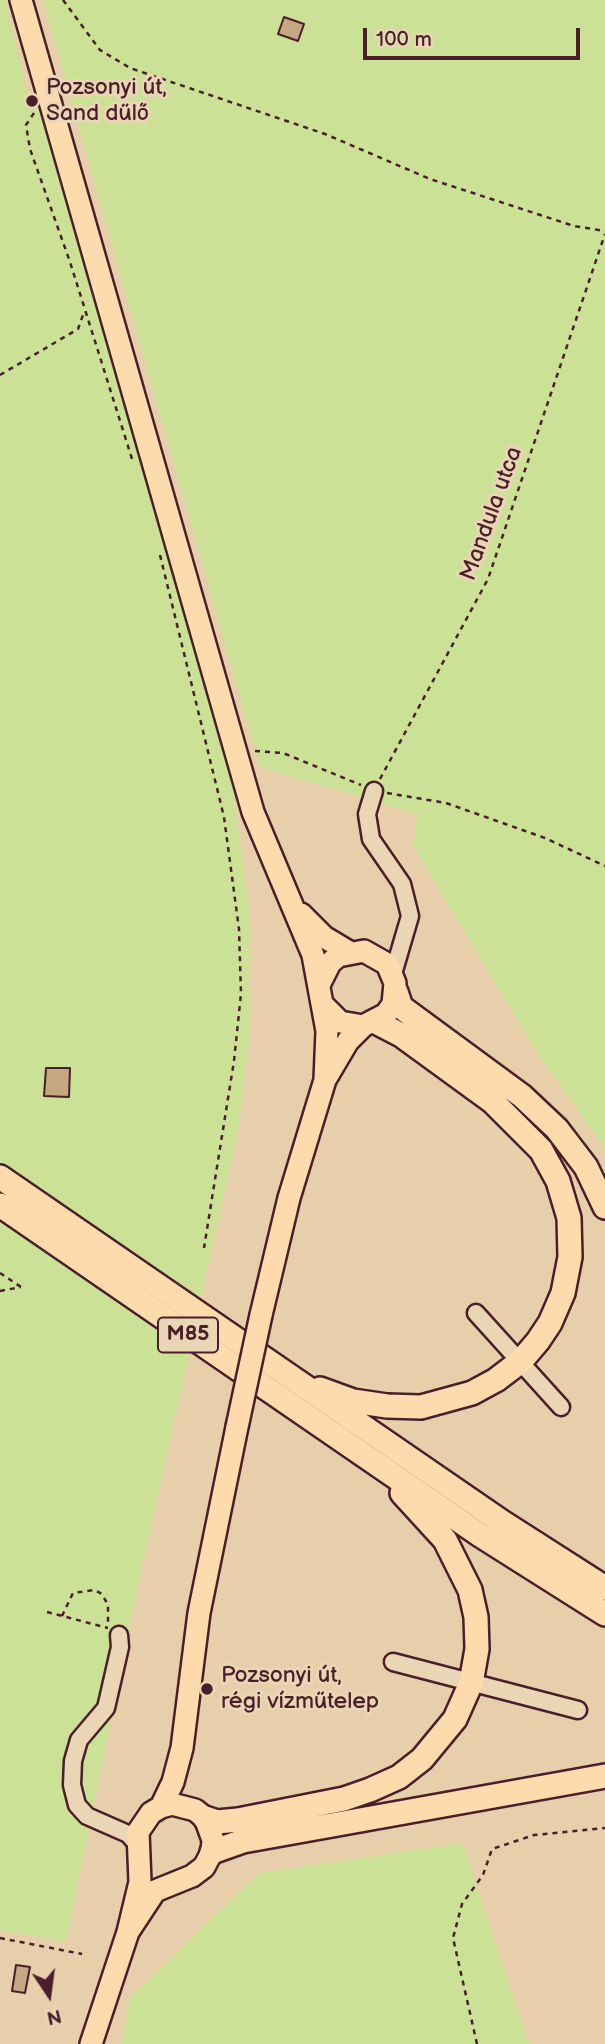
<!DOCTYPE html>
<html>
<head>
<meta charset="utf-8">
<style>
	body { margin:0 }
	#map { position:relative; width:605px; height:2044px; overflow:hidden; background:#e6cfaa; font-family:"Balsamiq Sans",sans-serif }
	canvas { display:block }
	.north { position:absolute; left:14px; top:1960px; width:70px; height:70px; -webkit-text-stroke:5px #ead5b4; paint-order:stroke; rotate:167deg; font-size:19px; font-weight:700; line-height:28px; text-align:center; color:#4a1f2b }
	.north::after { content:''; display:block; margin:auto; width:24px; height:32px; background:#4a1f2b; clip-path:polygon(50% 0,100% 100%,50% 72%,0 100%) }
	.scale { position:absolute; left:363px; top:28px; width:217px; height:32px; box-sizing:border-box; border:4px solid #4a1f2b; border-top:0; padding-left:9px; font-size:21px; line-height:24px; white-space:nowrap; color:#4a1f2b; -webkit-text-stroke:5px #ead5b4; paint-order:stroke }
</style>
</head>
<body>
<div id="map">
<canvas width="605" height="2044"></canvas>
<div class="north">N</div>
<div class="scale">100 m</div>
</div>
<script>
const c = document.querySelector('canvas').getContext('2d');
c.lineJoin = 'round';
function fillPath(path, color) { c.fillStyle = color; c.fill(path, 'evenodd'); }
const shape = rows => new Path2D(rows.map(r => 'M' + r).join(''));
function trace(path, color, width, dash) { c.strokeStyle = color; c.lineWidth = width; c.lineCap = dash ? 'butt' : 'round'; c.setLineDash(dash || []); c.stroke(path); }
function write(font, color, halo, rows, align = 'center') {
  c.font = font + ' "Balsamiq Sans",sans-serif'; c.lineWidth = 6; c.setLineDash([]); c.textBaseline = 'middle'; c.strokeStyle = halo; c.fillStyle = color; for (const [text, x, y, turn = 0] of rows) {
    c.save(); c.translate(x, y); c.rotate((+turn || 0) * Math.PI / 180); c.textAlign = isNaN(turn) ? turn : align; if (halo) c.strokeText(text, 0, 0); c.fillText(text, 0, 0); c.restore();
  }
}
fillPath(shape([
	[0,0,6,0,27,94,49,125,155,482,151,496,229,758,250,919,250,1031,238,1131,139,1580,66,1942,0,1930],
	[43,0,605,0,605,1149,532,1044,414,847,417,814,260,767],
	[463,1843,529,2044,121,2044,130,1998,259,1873]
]), '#cae196');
const building = shape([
	[284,17,304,24,298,41,278,34,284,17],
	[46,1068,70,1068,69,1097,44,1096,46,1068],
	[16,1965,30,1967,25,1993,12,1991,16,1965]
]);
fillPath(building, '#c5a882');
trace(building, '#4a1f2b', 2);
const minor = shape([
	[374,791,367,814,371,839,402,884,410,916,393,974],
	[476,1313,561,1407],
	[119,1635,120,1647,106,1708,79,1740,73,1761,72,1785,77,1805,87,1816,128,1834,137,1844],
	[393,1662,578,1710]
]);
const major = shape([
	[21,0,253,812,313,955,327,1031,325,1080],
	[301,914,324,937,349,952],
	[320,983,330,963,338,956,364,951,387,964,395,983,393,1004,386,1014,363,1026,340,1022,323,1005],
	[261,1315,289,1198,325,1080,348,1041,363,1026],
	[161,1807,173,1782,182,1748,199,1613,237,1427],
	[91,2044,128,1932,140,1882,138,1832,151,1813,161,1807,172,1804,195,1810,205,1818,213,1840,212,1852,204,1867,192,1876,155,1891,128,1932]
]);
const highway = shape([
	[396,992,401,1007,522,1096,557,1129,586,1167,605,1207],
	[0,1177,502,1522,605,1588],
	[0,1205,480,1535,605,1614],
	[320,1389,353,1401,387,1406,421,1407,472,1393,496,1380,521,1361,538,1341,550,1323,563,1293,570,1257,569,1218,558,1181,541,1150,493,1102,401,1035,376,1022],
	[205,1818,217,1822,238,1820,344,1799,370,1790,399,1777,422,1759,455,1719,471,1683,477,1649,476,1617,470,1590,445,1540,402,1493],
	[212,1852,243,1841,605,1776]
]);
trace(minor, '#4a1f2b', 21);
trace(major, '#4a1f2b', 26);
trace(highway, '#4a1f2b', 28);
trace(shape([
	[63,0,100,50,130,68,325,134,430,179,574,226,605,231],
	[34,113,26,125,30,149,70,262,133,462],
	[0,375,78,329,84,312],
	[160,555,224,817,239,929,241,994,234,1061,204,1248],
	[255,751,283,753,361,785],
	[380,779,488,579,605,234],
	[387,793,446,803,545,838,605,866],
	[0,1273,21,1287],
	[0,1291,21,1287],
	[47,1612,108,1628],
	[62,1616,73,1593,94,1590,102,1594,108,1605,108,1625],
	[0,1938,82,1954],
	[477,2044,453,1938,462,1904,483,1875,492,1849,534,1835,605,1828]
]), '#4a1f2b', 2.5, [5, 5]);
trace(minor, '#ead5b4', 16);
trace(major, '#fedbac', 21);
trace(highway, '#fedbac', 23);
const majorBridge = shape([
	[237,1427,261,1315]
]);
trace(majorBridge, '#4a1f2b', 26, []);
trace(majorBridge, '#fedbac', 21);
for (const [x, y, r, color] of [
	[32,101,7,"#4a1f2b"],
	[207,1689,7,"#4a1f2b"]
]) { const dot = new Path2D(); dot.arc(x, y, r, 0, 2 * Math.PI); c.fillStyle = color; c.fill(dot); trace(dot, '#ead5b4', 2.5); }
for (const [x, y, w] of [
	[188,1335,60]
]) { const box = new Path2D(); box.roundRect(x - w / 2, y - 17.5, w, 35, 5); c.fillStyle = '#ead5b4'; c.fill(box); trace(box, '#4a1f2b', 2); }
write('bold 21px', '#4a1f2b', null, [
	["M85",188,1335]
]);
write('23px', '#4a1f2b', '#ead5b4', [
	["Pozsonyi út,",46,88],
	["Sand dűlő",46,114],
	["Pozsonyi út,",221,1676],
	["régi vízműtelep",221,1702]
], 'left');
write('23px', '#4a1f2b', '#ead5b4', [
	["Mandula utca",492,514,-70]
]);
</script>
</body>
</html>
